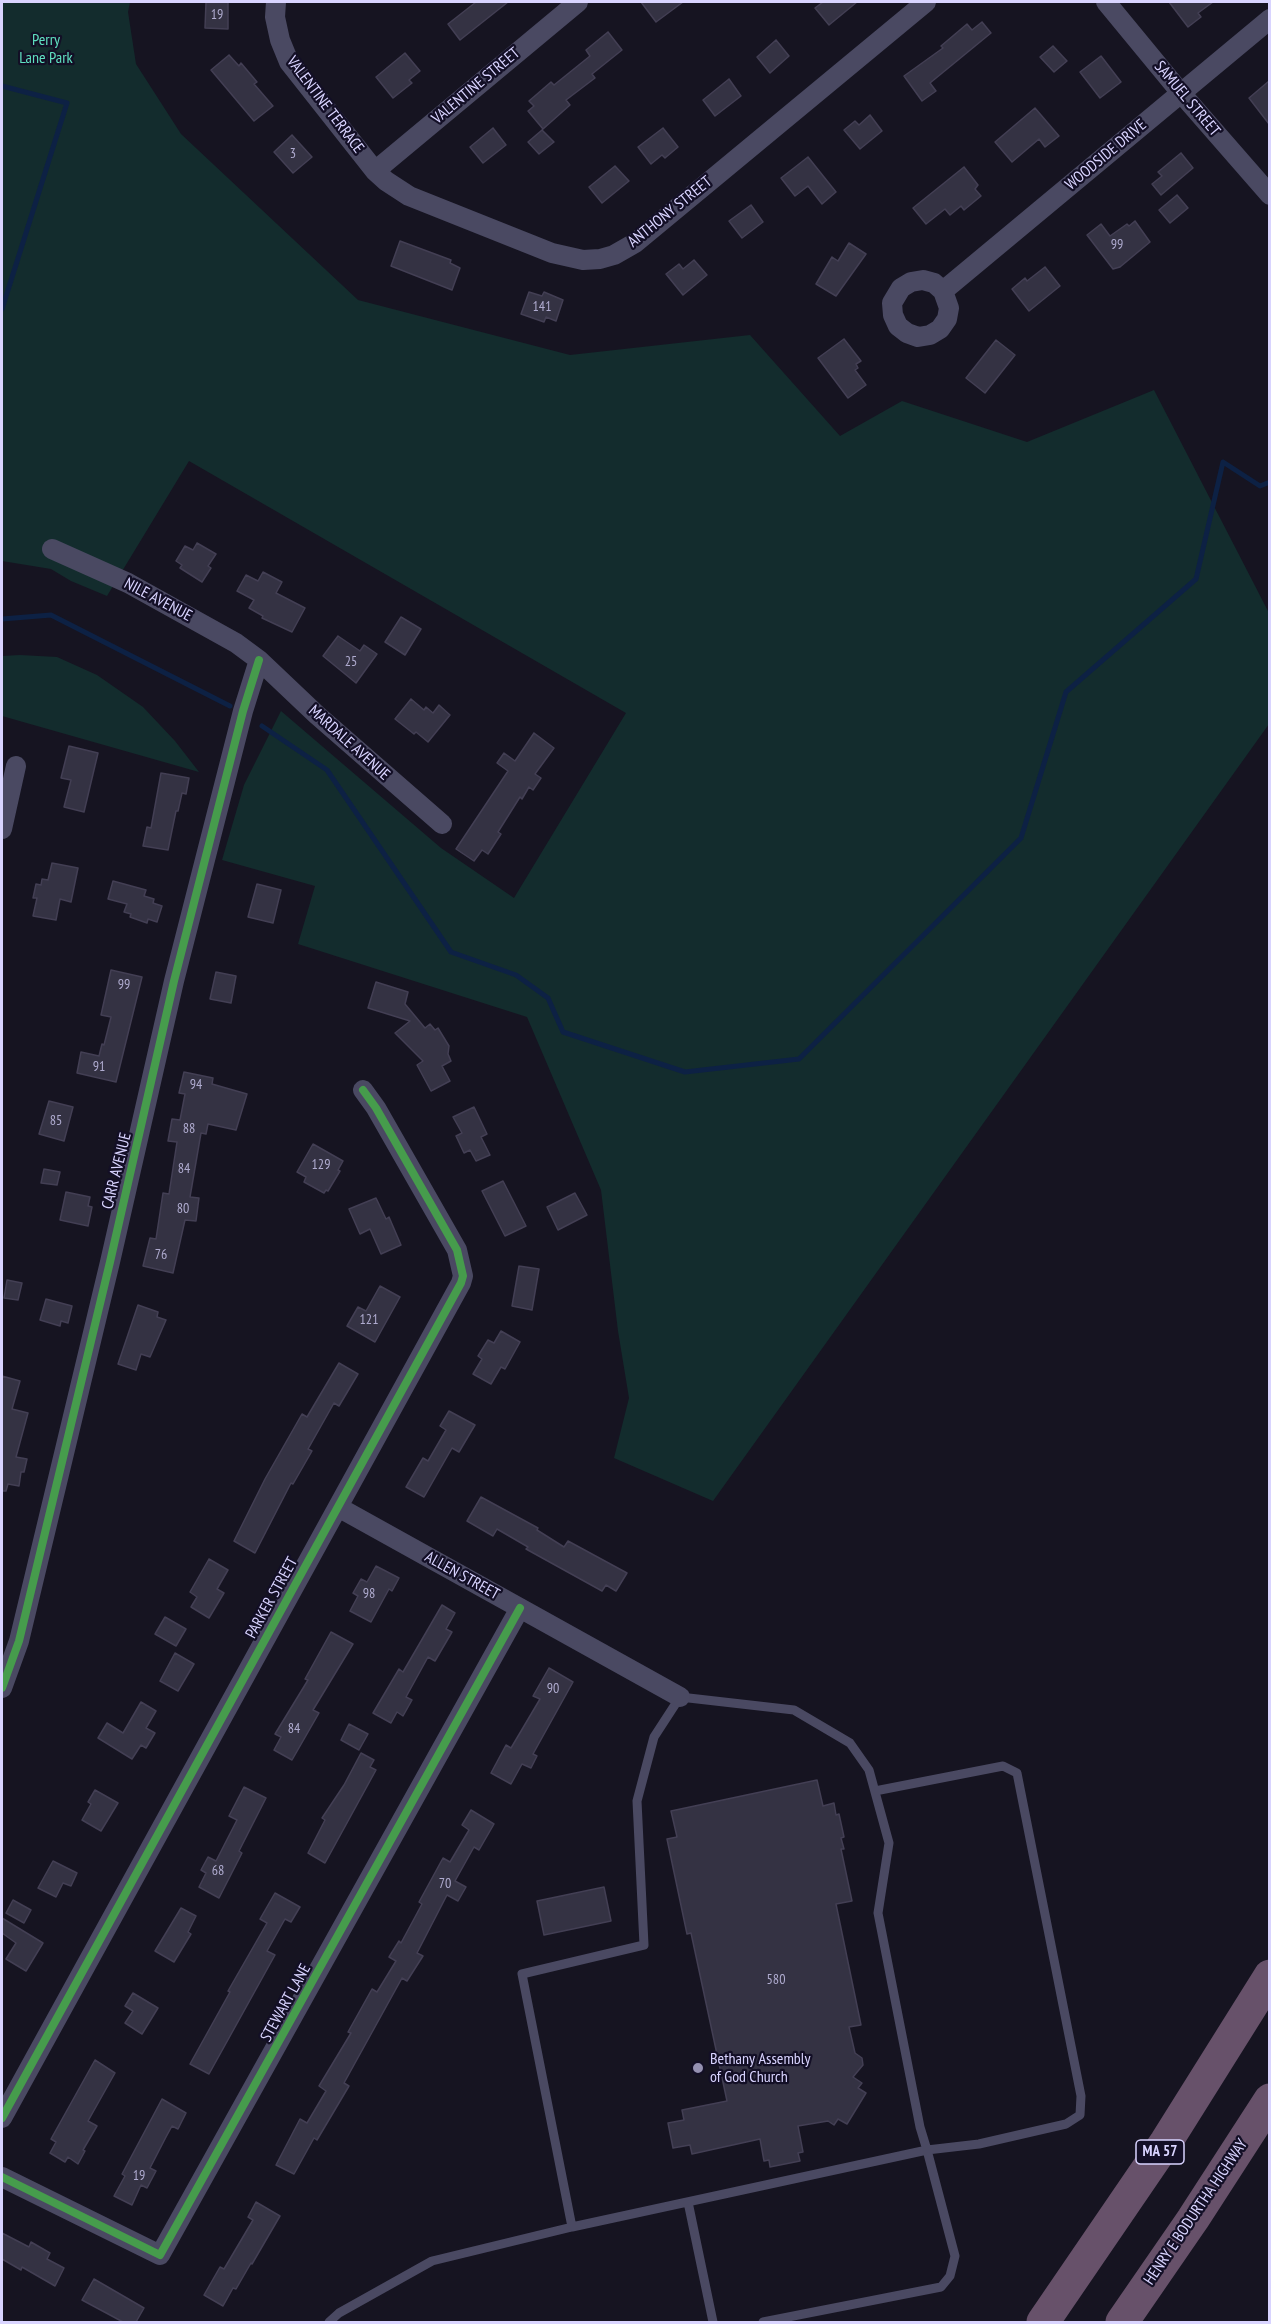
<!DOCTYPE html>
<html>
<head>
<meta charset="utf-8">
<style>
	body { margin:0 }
	#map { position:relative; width:1271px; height:2324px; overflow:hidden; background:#161421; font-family:"PT Sans Narrow",sans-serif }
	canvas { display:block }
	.frame { position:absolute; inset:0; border:3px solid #d9d4ff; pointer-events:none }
</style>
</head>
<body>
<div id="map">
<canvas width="1271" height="2324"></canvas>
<div class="frame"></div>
</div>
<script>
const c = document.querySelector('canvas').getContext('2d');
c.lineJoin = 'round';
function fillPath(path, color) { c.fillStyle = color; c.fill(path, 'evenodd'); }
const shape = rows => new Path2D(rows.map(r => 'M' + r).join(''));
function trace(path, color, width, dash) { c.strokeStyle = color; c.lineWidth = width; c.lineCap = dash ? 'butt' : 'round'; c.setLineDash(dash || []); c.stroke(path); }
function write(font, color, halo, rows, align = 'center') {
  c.font = font + ' "PT Sans Narrow",sans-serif'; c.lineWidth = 4.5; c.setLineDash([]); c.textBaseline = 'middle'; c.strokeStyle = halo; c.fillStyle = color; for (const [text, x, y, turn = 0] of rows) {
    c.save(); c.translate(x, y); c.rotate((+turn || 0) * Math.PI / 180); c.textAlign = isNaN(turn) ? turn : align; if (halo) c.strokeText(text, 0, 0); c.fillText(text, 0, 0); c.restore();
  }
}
fillPath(shape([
	[2,2,130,2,128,12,136,64,181,134,358,300,570,355,750,335,840,436,902,401,1027,442,1154,390,1269,613,1269,724,713,1501,614,1458,629,1398,618,1331,601,1190,527,1017,298,944,315,886,222,860,244,785,281,711,441,848,514,898,626,713,189,461,107,596,71,581,51,569,2,561],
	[20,655,57,657,97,675,143,707,175,741,199,772,2,716,2,656]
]), '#132c2d');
trace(shape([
	[2,86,67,103,2,309],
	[2,619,51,615,230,706],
	[262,726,327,770,451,952,516,975,548,998,563,1032,685,1072,799,1059,1021,838,1066,692,1196,579,1223,462,1260,486,1270,482]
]), '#0d2144', 5);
const building = shape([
	[206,2,228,2,228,29,205,28,206,2],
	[476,2,508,2,460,40,448,24,476,2],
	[641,2,683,2,656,22,641,2],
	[823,2,857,2,829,25,815,8,823,2],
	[1169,2,1213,2,1198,13,1201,17,1188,27,1169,2],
	[982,22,991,33,930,83,936,91,922,101,904,76,943,48,941,46,967,24,972,30,982,22],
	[608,32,622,50,592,74,595,78,566,100,570,105,543,129,528,111,534,106,529,101,551,82,554,85,590,56,586,50,608,32],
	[776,40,789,56,770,73,757,57,776,40],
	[1053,46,1067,61,1054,72,1040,57,1053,46],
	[405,53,420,71,409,80,412,83,393,98,376,77,405,53],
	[229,55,239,66,241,63,257,82,254,84,273,106,254,121,211,70,229,55],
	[1101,56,1121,82,1100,98,1080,72,1101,56],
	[729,79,741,96,715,116,703,100,729,79],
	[1269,81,1269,124,1249,98,1269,81],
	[1035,108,1059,136,1045,147,1039,139,1012,162,995,142,1035,108],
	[870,115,882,131,860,149,844,130,855,121,859,125,870,115],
	[493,128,506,145,483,163,470,147,493,128],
	[663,128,678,147,665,158,662,155,651,164,638,147,663,128],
	[542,130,554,142,539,154,528,142,542,130],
	[292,135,312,157,293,173,274,152,292,135],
	[1181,153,1193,168,1161,195,1152,184,1162,176,1158,172,1181,153],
	[808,157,836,192,822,204,808,186,795,196,781,178,808,157],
	[615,166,629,181,602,203,589,187,615,166],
	[964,167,978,185,975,189,981,196,964,210,961,206,950,215,945,209,926,224,913,208,964,167],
	[1177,195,1188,208,1170,223,1159,210,1177,195],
	[751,205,763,222,742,238,729,221,751,205],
	[1135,221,1150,242,1120,267,1113,269,1087,235,1101,224,1110,236,1127,224,1129,226,1135,221],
	[400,241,451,260,450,263,460,268,452,290,391,266,400,241],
	[849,243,866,254,836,296,816,284,832,257,838,261,849,243],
	[694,260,707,275,683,295,666,274,679,264,683,269,694,260],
	[1045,267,1060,286,1029,311,1012,289,1025,278,1027,281,1045,267],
	[529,292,542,296,544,292,563,300,556,321,546,317,544,322,521,314,529,292],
	[844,339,861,361,856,364,858,368,855,370,866,385,848,398,818,358,844,339],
	[996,340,1015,355,985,393,966,378,996,340],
	[197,543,216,554,208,566,211,568,202,582,180,568,182,565,176,561,185,546,193,550,197,543],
	[263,572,282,582,276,593,305,608,292,632,262,618,263,616,249,608,254,600,237,591,246,575,258,581,263,572],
	[401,617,421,629,405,655,385,642,401,617],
	[338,636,360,651,364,645,377,654,356,683,323,656,338,636],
	[411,699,424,710,426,707,433,713,439,705,450,715,428,742,416,732,414,734,395,719,411,699],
	[534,733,554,748,535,774,541,778,533,790,529,787,522,799,520,797,498,832,501,834,488,854,482,850,474,861,456,849,508,771,497,763,504,753,515,761,534,733],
	[69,746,98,753,84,812,64,807,71,780,61,778,69,746],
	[161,773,189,778,186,794,182,793,178,811,176,811,168,850,143,846,147,827,151,828,161,773],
	[52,863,78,868,71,902,60,899,56,920,33,916,37,898,33,898,36,884,41,885,42,879,48,880,52,863],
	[113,881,146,890,144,896,154,899,153,903,162,906,157,922,148,919,147,923,130,917,131,914,124,912,127,904,108,899,113,881],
	[257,884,281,890,273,923,248,917,257,884],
	[111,970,142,977,116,1082,77,1073,81,1052,99,1056,102,1044,104,1045,111,1017,101,1015,111,970],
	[216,972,236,976,231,1003,210,999,216,972],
	[376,982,408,992,405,1004,425,1028,430,1024,435,1030,438,1028,449,1046,448,1054,451,1061,442,1066,450,1081,431,1091,417,1065,423,1061,395,1033,410,1021,368,1008,376,982],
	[184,1072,213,1078,212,1084,247,1094,236,1130,208,1124,206,1134,201,1133,190,1197,199,1198,196,1221,185,1220,173,1273,143,1266,150,1238,156,1239,163,1193,169,1194,177,1142,168,1141,172,1119,180,1120,185,1094,179,1093,184,1072],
	[49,1101,73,1107,64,1141,39,1134,49,1101],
	[474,1107,487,1134,481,1137,490,1155,476,1161,470,1150,464,1153,456,1136,462,1133,453,1117,474,1107],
	[313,1144,343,1161,338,1170,340,1171,328,1191,326,1190,324,1193,304,1182,306,1177,297,1172,313,1144],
	[44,1169,60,1172,57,1185,41,1183,44,1169],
	[503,1181,526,1226,505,1236,482,1191,503,1181],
	[66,1192,90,1197,88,1206,92,1207,88,1226,60,1220,66,1192],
	[575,1193,587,1215,558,1230,547,1207,575,1193],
	[376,1198,386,1219,389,1217,401,1245,381,1254,370,1229,360,1234,349,1209,376,1198],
	[519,1266,539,1269,532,1310,512,1306,519,1266],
	[7,1280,22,1283,18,1300,4,1298,7,1280],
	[380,1286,400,1297,375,1342,347,1326,358,1307,366,1311,380,1286],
	[46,1299,72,1306,68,1323,61,1321,60,1326,40,1320,46,1299],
	[138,1305,158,1312,157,1317,166,1320,150,1357,141,1354,136,1370,118,1364,138,1305],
	[501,1331,520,1342,505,1369,501,1367,491,1384,473,1374,482,1359,478,1356,488,1340,494,1343,501,1331],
	[339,1363,358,1374,339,1406,334,1403,308,1449,312,1451,293,1484,291,1483,255,1553,234,1541,265,1479,302,1414,307,1417,339,1363],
	[2,1376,20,1381,12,1409,28,1413,16,1457,27,1459,24,1472,21,1472,19,1486,8,1484,6,1491,2,1491,2,1376],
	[449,1411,475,1425,459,1452,452,1448,424,1497,406,1487,423,1458,428,1461,446,1430,440,1426,449,1411],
	[481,1497,538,1528,537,1530,564,1547,568,1541,627,1573,616,1591,606,1585,602,1591,526,1549,528,1547,497,1529,493,1536,467,1521,481,1497],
	[209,1559,228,1570,217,1589,224,1593,209,1618,191,1607,197,1597,190,1592,209,1559],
	[376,1566,399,1578,392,1591,389,1589,371,1622,350,1611,358,1596,353,1593,361,1579,367,1582,376,1566],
	[442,1605,455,1613,446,1629,452,1632,435,1661,428,1657,406,1697,412,1700,403,1716,397,1712,391,1723,373,1713,399,1669,403,1672,442,1605],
	[165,1617,186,1629,176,1646,155,1634,165,1617],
	[331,1632,353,1644,313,1710,319,1713,292,1760,274,1750,281,1737,275,1734,308,1680,305,1679,331,1632],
	[175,1653,194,1664,178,1691,160,1681,175,1653],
	[549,1668,573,1682,533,1754,537,1756,531,1768,522,1764,511,1784,491,1773,506,1745,511,1748,540,1699,533,1696,549,1668],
	[141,1702,156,1711,146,1728,155,1733,146,1748,141,1745,132,1759,98,1738,107,1723,123,1733,141,1702],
	[349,1724,368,1734,359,1750,341,1740,349,1724],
	[361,1753,374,1760,370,1767,376,1770,325,1863,308,1853,325,1820,322,1818,344,1785,361,1753],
	[817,1780,823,1806,834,1803,836,1815,839,1814,844,1837,841,1838,844,1849,841,1849,852,1901,836,1904,861,2025,849,2027,855,2053,862,2058,863,2065,853,2077,862,2083,858,2088,866,2093,847,2124,838,2119,834,2125,828,2121,798,2126,803,2152,798,2153,800,2161,770,2167,769,2160,764,2161,760,2139,692,2154,690,2145,673,2148,668,2123,684,2120,682,2110,727,2101,691,1933,687,1934,667,1839,677,1837,671,1811,817,1780],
	[244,1787,266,1798,239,1851,242,1853,219,1898,199,1887,206,1873,201,1870,208,1857,216,1861,237,1820,229,1816,244,1787],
	[95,1790,118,1803,101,1831,82,1820,91,1804,88,1802,95,1790],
	[471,1810,494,1824,479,1850,474,1847,455,1881,466,1887,458,1901,447,1895,417,1953,423,1956,407,1981,402,1978,344,2083,349,2086,317,2140,314,2138,294,2174,276,2165,300,2119,307,2123,326,2091,319,2086,351,2033,348,2032,372,1989,377,1992,396,1961,389,1957,399,1941,401,1943,422,1904,419,1902,443,1858,450,1862,469,1830,462,1825,471,1810],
	[53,1861,77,1873,71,1886,63,1883,56,1897,38,1888,53,1861],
	[604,1887,611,1921,544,1935,537,1901,604,1887],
	[275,1893,300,1907,291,1922,285,1919,267,1951,275,1955,209,2074,190,2064,230,1992,228,1991,267,1923,260,1919,275,1893],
	[13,1900,31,1910,24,1923,6,1913,13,1900],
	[181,1908,196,1916,188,1932,191,1934,174,1962,155,1951,181,1908],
	[2,1918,43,1943,26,1971,6,1959,16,1943,2,1933,2,1918],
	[133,1993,158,2008,142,2034,125,2023,133,2011,125,2006,133,1993],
	[95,2060,115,2073,88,2121,97,2126,83,2150,85,2151,78,2164,68,2157,65,2162,50,2153,56,2142,51,2139,95,2060],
	[162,2099,186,2113,178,2129,172,2126,166,2137,150,2168,156,2171,147,2188,141,2185,132,2205,114,2196,125,2176,122,2174,162,2099],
	[256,2202,280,2216,252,2264,251,2263,236,2289,233,2288,223,2306,204,2295,220,2267,224,2269,253,2220,248,2217,256,2202],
	[2,2233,29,2247,31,2242,50,2253,47,2259,64,2268,55,2286,22,2267,21,2270,2,2259,2,2233],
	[94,2279,144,2308,136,2322,123,2322,82,2300,94,2279]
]);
fillPath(building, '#343243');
trace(building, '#433f54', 1.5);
trace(shape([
	[688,2202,713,2322],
	[329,2322,339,2313,432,2261,572,2227,927,2150,920,2127,878,1913,889,1843,869,1770,850,1743,794,1710,680,1697,654,1737,637,1801,644,1945,522,1974,572,2227],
	[763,2322,941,2287,950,2276,955,2256,927,2150,979,2144,1066,2124,1080,2115,1081,2096,1017,1773,1003,1766,875,1791]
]), '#4a4962', 9);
trace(shape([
	[276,2,275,17,280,40,289,62,375,171,386,181,409,196,552,253,583,260,600,259,614,255,635,243,926,2],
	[1106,2,1181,93,1270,195],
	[375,171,578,2],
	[943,291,949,308,947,319,940,329,930,335,918,337,907,333,898,326,893,315,892,303,901,288,911,282,923,280,934,283,943,291,1270,19],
	[52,549,128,583,236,643,259,660,317,715,442,824],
	[2,829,16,766],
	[338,1507,680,1697],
	[2,1688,19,1641,110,1262,174,981,243,711,259,660],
	[2,2118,461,1283,463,1276,457,1250,376,1108,363,1090],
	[2,2177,160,2255,520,1608]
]), '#4a4962', 20);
trace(shape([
	[1043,2322,1166,2142,1270,1976],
	[1122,2322,1193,2219,1270,2100]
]), '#67516a', 33);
trace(shape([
	[2,1688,19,1641,110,1262,174,981,243,711,259,660],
	[2,2118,461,1283,463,1276,457,1250,376,1108,363,1090],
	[2,2177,160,2255,520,1608]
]), '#469c4c', 8);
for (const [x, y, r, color] of [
	[698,2068,6,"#9591b1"]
]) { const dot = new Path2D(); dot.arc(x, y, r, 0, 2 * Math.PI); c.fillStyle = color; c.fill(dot); trace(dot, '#130f26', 2); }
write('14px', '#b0acd0', null, [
	["19",217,15],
	["3",293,154],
	["99",1117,245],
	["141",542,307],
	["25",351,662],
	["99",124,985],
	["91",99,1067],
	["94",196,1085],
	["85",56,1121],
	["88",189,1129],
	["129",321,1165],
	["84",184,1169],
	["80",183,1209],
	["76",161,1255],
	["121",369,1320],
	["98",369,1594],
	["90",553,1689],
	["84",294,1729],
	["68",218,1871],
	["70",445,1884],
	["580",776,1980],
	["19",139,2176]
]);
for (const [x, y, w] of [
	[1160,2152,48]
]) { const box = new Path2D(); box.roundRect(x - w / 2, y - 12, w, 24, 4.5); c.fillStyle = '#130f26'; c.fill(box); trace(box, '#d9d4ff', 1.5); }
write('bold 15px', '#d9d4ff', null, [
	["MA 57",1160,2152]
]);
write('16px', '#5fe0c0', '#130f26', [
	["Perry",46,40],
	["Lane Park",46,58]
]);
write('16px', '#d9d4ff', '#130f26', [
	["VALENTINE STREET",476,86,-40],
	["SAMUEL STREET",1187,99,50],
	["VALENTINE TERRACE",325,105,53],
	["WOODSIDE DRIVE",1106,155,-40],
	["ANTHONY STREET",670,212,-39],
	["NILE AVENUE",158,600,28],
	["MARDALE AVENUE",349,743,42],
	["CARR AVENUE",117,1171,-76],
	["ALLEN STREET",462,1576,29],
	["PARKER STREET",272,1598,-61],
	["STEWART LANE",286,2003,-61],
	["HENRY E BODURTHA HIGHWAY",1196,2212,-56]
]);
write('16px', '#d9d4ff', '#130f26', [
	["Bethany Assembly",710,2059],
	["of God Church",710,2077]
], 'left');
</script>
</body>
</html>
